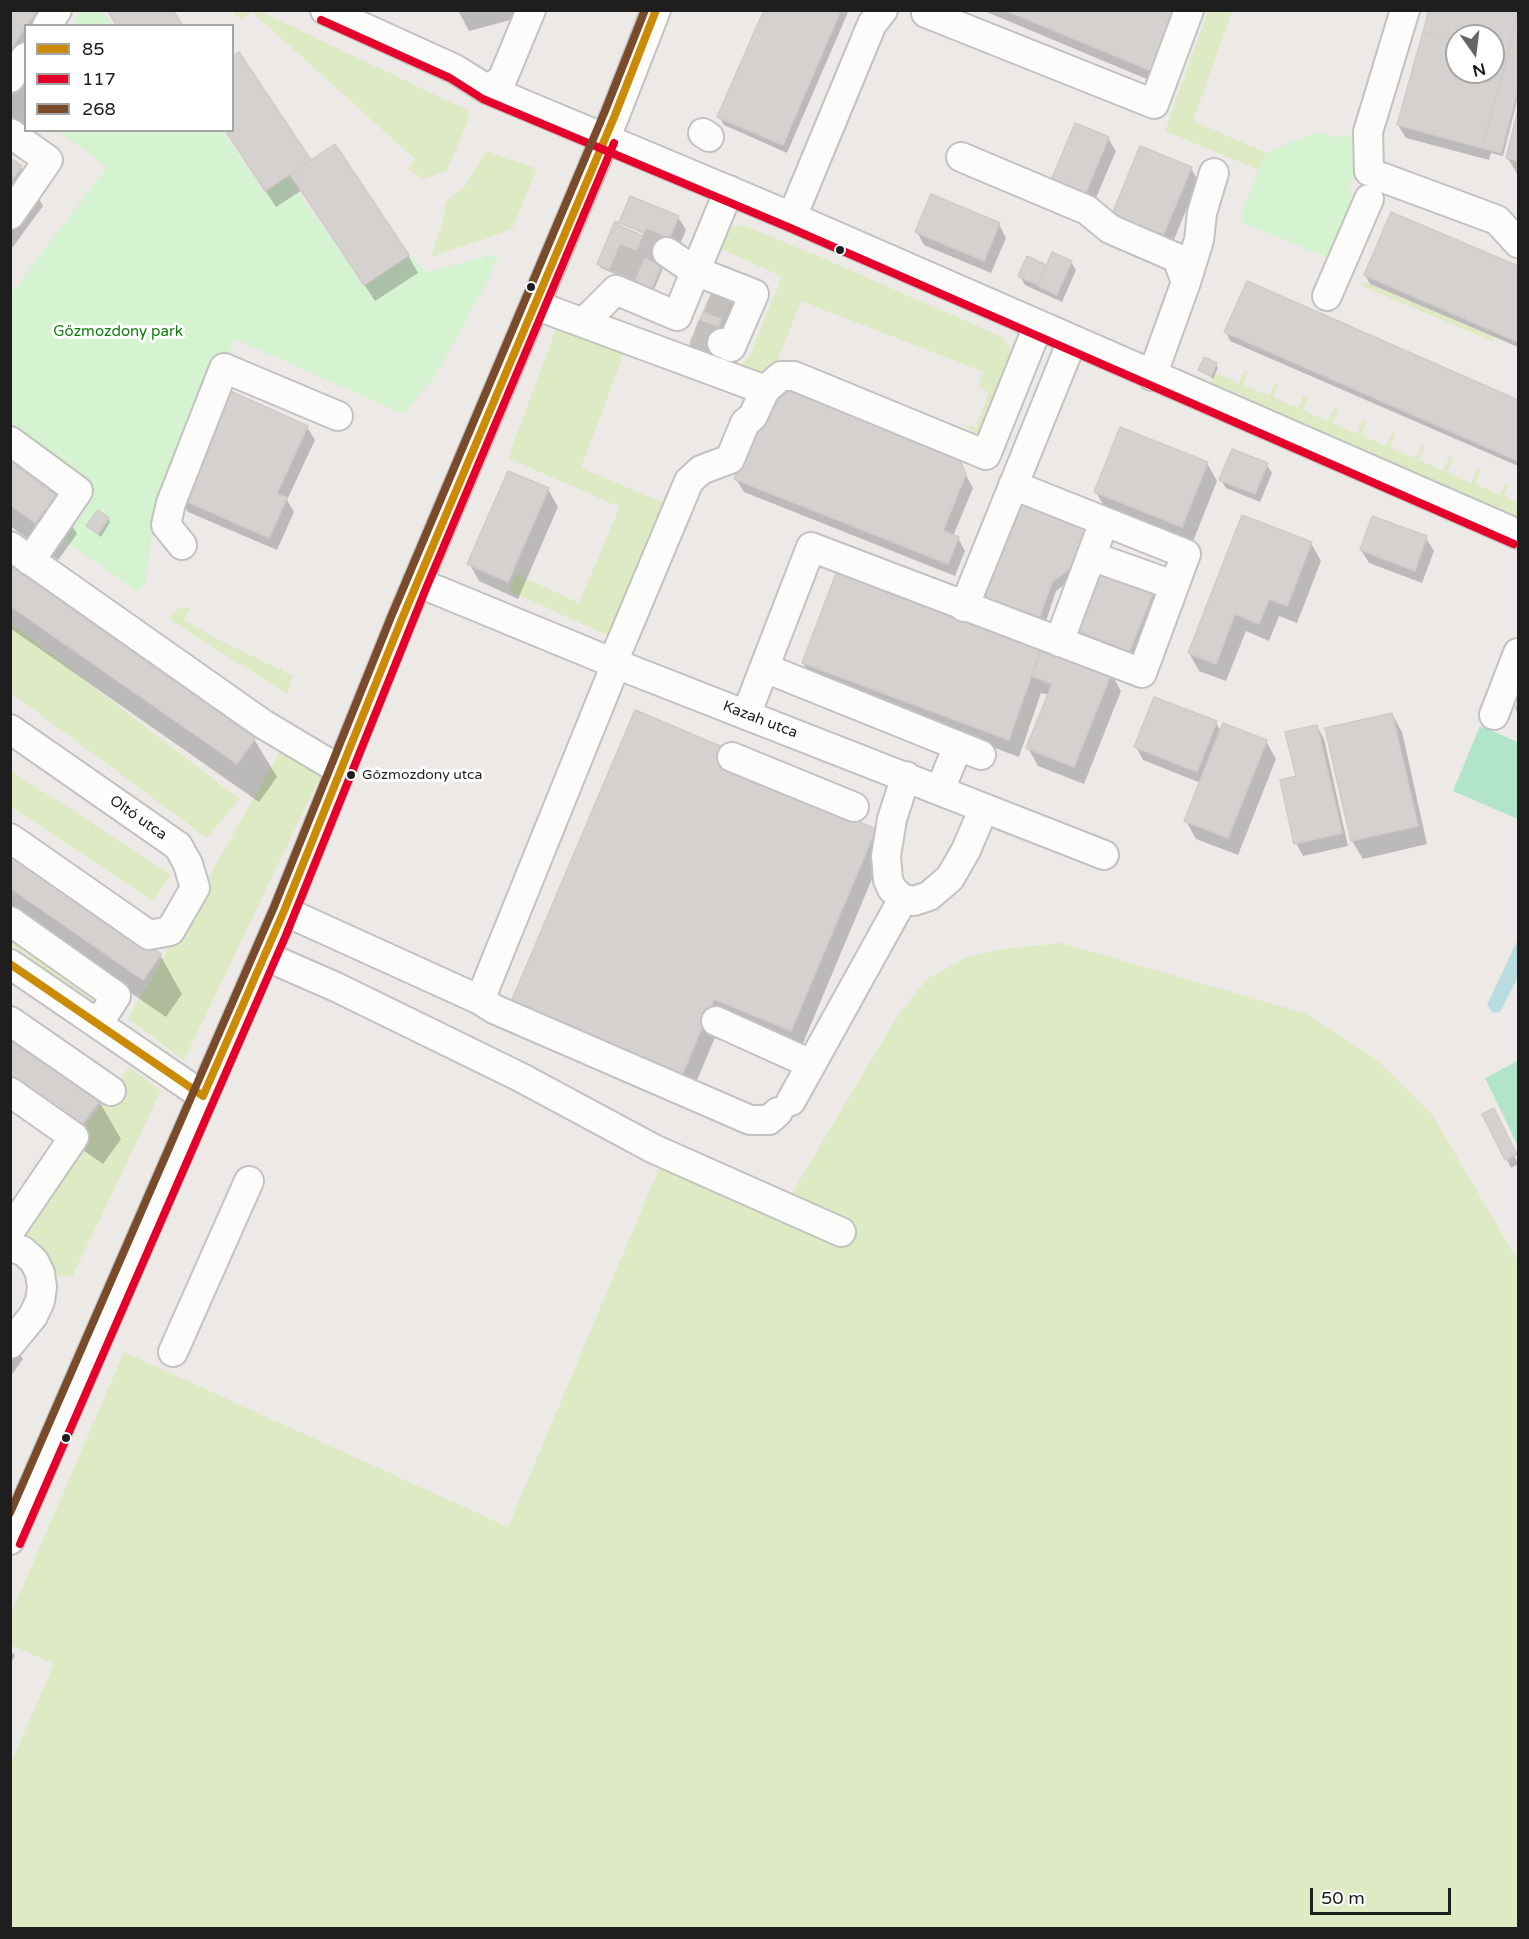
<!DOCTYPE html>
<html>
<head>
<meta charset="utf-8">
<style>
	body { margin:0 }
	#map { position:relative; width:1529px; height:1939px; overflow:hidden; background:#ece9e6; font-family:"Varela Round",sans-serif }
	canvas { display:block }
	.frame { position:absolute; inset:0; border:12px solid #1e1e1e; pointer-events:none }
	.legend { position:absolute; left:24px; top:24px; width:210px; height:108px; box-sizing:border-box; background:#fff; border:2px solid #a5a5a5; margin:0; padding:8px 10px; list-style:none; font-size:18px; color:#1e1e1e }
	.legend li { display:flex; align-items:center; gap:12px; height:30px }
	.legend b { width:30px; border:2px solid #a5a5a5 }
	.north { position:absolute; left:1445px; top:24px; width:60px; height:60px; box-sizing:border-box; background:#fff; border:2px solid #a5a5a5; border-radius:50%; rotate:166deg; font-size:16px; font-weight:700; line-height:24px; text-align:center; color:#1e1e1e }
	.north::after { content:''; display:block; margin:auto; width:21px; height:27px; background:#666564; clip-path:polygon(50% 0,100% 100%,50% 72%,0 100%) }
	.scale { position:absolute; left:1310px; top:1888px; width:141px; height:27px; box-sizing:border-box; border:3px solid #1e1e1e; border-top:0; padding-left:8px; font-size:18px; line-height:21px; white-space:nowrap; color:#1e1e1e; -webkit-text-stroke:4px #fff; paint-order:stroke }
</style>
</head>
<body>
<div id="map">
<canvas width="1529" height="1939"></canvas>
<div class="frame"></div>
<ul class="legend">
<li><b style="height:8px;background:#cc8b06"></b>85</li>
<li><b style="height:8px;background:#e4002b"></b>117</li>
<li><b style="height:8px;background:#7a4b2a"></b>268</li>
</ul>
<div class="north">N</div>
<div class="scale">50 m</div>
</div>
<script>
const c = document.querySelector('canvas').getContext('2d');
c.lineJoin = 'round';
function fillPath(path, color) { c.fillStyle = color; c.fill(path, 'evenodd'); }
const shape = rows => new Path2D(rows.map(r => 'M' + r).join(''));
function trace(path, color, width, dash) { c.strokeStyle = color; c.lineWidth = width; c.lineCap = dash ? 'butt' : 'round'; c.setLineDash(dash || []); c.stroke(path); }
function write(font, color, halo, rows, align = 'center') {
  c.font = font + ' "Varela Round",sans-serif'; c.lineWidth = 6; c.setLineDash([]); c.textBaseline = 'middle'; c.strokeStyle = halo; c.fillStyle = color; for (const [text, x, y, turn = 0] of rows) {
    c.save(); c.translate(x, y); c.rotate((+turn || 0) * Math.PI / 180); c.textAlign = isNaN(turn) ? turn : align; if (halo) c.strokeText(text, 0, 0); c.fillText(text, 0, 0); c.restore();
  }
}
fillPath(shape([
	[232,11,259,11,469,111,468,121,447,170,425,179,417,175,408,168,415,159,252,12,242,20],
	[1208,11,1232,11,1193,121,1266,153,1259,170,1165,131],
	[486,151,537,169,512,229,431,257,444,218,445,203,466,185],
	[735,226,745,226,811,253,1002,337,1012,353,983,432,974,434,967,425,976,427,989,392,978,387,984,372,801,301,777,361,760,379,743,371,742,364,749,357,782,277,720,248,728,231],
	[1364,282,1494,337,1492,341,1362,286],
	[559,322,626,347,581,468,665,503,612,637,509,591,516,574,579,603,620,507,508,458],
	[1245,370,1248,371,1243,385,1269,396,1275,383,1278,384,1273,397,1298,408,1304,395,1308,397,1302,410,1328,421,1334,408,1338,409,1332,423,1357,434,1363,420,1367,422,1361,435,1386,446,1392,433,1396,434,1390,448,1415,458,1422,445,1425,447,1419,460,1443,471,1449,457,1453,459,1447,472,1471,483,1477,469,1481,471,1475,484,1500,495,1506,482,1509,483,1504,496,1518,503,1518,517,1211,383,1215,373,1239,383],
	[178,608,191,608,184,620,217,639,293,676,287,694,169,619],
	[11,623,239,799,207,838,11,693],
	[281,750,321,775,184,1060,128,1019],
	[10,770,171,875,153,901,11,807],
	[11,925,108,991,98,1007,11,944],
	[1061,943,1304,1013,1376,1059,1431,1113,1518,1261,1518,1928,10,1928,11,1763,54,1664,11,1645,11,1614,124,1352,508,1527,669,1145,786,1203,897,1017,927,979,967,957,1005,949],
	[129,1067,161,1091,72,1277,57,1275,48,1256,34,1244,23,1239,24,1211]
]), '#ddeac4');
fillPath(shape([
	[80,10,102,11,112,25,72,25],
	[59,131,223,131,264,193,288,178,365,286,411,256,427,272,499,253,489,278,436,375,403,414,235,339,157,500,145,584,138,592,61,538,95,488,11,429,10,295,107,167],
	[1315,133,1338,137,1356,134,1356,172,1349,185,1357,208,1336,261,1243,223,1240,217,1266,153]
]), '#d5f2d1');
fillPath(shape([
	[1480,726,1518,742,1518,819,1453,791],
	[1518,1061,1518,1146,1485,1078]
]), '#b1e4c8');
fillPath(shape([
	[1518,939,1518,977,1500,1012,1493,1013,1487,1005]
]), '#b9dde0');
fillPath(shape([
	[10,10,39,10,48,26,26,26,26,122,10,143],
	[458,10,520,10,522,17,469,31],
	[765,10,849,10,787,153,724,125,719,117],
	[982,10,1192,10,1161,85],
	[1431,10,1518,10,1518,97,1503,156,1491,153,1489,160,1406,138,1398,125],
	[1457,36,1493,36,1493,72,1457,72],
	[1518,116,1518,175,1507,157],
	[225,130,232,130,310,163,408,255,418,273,375,301,302,190,276,207],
	[1108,138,1116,151,1089,214,1057,201],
	[10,160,21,167,43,206,10,251],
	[1191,168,1198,181,1169,252,1119,232],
	[1392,213,1518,267,1518,347,1370,284,1365,275],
	[678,217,686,230,674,258,668,256,654,290,601,268,599,264],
	[999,224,1006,238,991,273,924,245,917,232],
	[1028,258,1047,267,1071,262,1076,270,1062,302,1025,285,1020,276],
	[1248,283,1518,402,1518,466,1230,341,1226,332],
	[730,299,735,307,731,342,721,362,697,351,692,342],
	[1216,364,1218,368,1213,379,1200,370],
	[307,427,315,440,287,500,294,512,277,550,188,512,180,498],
	[1207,463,1217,481,1192,544,1106,510,1096,492],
	[10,464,55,496,77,534,58,560,10,526],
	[960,464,973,488,953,536,958,538,965,551,955,576,744,492,736,479],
	[1267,465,1272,473,1260,502,1226,488,1221,480],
	[548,489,558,507,518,599,479,581,469,563],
	[1019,500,1079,574,1056,591,1043,630,976,599],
	[108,519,110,522,101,537,88,526],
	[1426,538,1434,551,1422,583,1369,563,1361,550],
	[1311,543,1321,561,1297,623,1279,616,1269,641,1246,631,1226,681,1199,671,1189,653],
	[10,568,254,739,277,777,259,802,10,628],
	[1152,593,1159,606,1138,663,1080,641,1073,628],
	[1040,649,1042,652,1111,673,1121,691,1084,784,1038,766,1028,748,1049,695,1041,693,1019,757,813,680,803,663],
	[1518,701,1518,714,1515,708],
	[1392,714,1402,732,1427,844,1363,859,1352,841,1327,729],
	[1216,723,1221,732,1266,741,1276,759,1238,855,1196,839,1186,821,1201,783,1143,760,1136,747],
	[1317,726,1324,739,1348,846,1303,856,1296,843,1297,778],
	[741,770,875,830,885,848,801,1048,724,1016,690,1097,520,1026],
	[10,851,160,955,182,994,166,1017,10,910],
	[10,1038,99,1101,121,1139,103,1164,10,1099],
	[1484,1115,1497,1116,1518,1164,1511,1168],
	[10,1337,23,1359,10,1377],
	[10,1651,15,1655,10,1666]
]), '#0003');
const building = shape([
	[10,10,37,10,10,50,10,10],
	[107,10,173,10,183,26,117,26,107,10],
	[764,10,841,10,783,145,717,117,764,10],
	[1004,10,1179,10,1154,72,1004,10],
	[1429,10,1518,10,1508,54,1493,50,1493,36,1457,36,1457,40,1423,32,1429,10],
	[1518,11,1518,56,1508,54,1518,11],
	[1423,32,1457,40,1457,72,1493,72,1493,50,1508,54,1482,148,1397,125,1423,32],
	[239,52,311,160,265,191,225,130,232,130,232,56,239,52],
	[1508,54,1518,56,1518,89,1501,153,1482,148,1508,54],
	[1518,110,1518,161,1506,158,1518,110],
	[1075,123,1109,137,1082,202,1048,188,1075,123],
	[335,144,409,255,364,285,290,174,335,144],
	[1140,146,1192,167,1161,240,1110,219,1140,146],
	[10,158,22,166,10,182,10,158],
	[931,194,1000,223,984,261,915,232,931,194],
	[630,196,679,216,666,246,618,225,630,196],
	[1391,212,1518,266,1518,342,1364,275,1391,212],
	[615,221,670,244,652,288,597,264,615,221],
	[1052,252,1072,261,1057,295,1038,286,1052,252],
	[1027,256,1046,265,1038,285,1018,276,1027,256],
	[1247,281,1518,400,1518,461,1224,332,1247,281],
	[713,290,731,298,718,328,727,332,717,354,690,343,713,290],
	[1204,357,1217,363,1211,376,1198,370,1204,357],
	[784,389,842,412,844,407,956,452,966,474,943,531,959,537,948,564,734,479,768,395,780,399,784,389],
	[228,390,308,426,277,493,287,498,269,538,179,498,228,390],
	[1120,427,1208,462,1182,527,1094,492,1120,427],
	[1232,449,1268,463,1255,494,1219,480,1232,449],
	[10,462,56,495,35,523,10,505,10,462],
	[508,471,549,488,508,582,467,564,508,471],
	[1018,498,1089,527,1075,565,1052,582,1038,622,974,599,1018,498],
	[98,510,109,518,98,534,86,526,98,510],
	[1242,515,1312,542,1287,606,1269,599,1259,624,1235,614,1216,664,1188,653,1242,515],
	[1372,516,1427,536,1415,571,1360,550,1372,516],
	[10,566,255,738,237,764,10,606,10,566],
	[838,568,1041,648,1009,740,802,663,838,568],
	[1093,569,1153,592,1130,651,1071,628,1093,569],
	[1044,645,1112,672,1074,767,1026,748,1052,684,1032,676,1044,645],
	[1154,697,1217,721,1197,772,1134,747,1154,697],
	[635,710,732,751,726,766,876,829,791,1031,714,999,680,1080,508,1009,635,710],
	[1392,713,1418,826,1351,841,1325,728,1392,713],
	[1223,723,1267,740,1228,838,1184,821,1223,723],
	[1317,725,1342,833,1294,844,1280,780,1296,776,1285,732,1317,725],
	[10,850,161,954,143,980,10,888,10,850],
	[10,1036,100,1100,80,1127,10,1077,10,1036],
	[1494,1108,1517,1154,1505,1160,1482,1114,1494,1108]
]);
fillPath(building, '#d5d1cf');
trace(building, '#cfcbc8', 1.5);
trace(shape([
	[622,275,637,240,667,252],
	[709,299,728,306],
	[694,333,722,343]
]), '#c3c0be', 28, [28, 14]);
const minor = shape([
	[325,10,455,69,487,89,792,217,1518,534],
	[927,10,926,13,1154,104,1189,10],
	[47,26,57,10],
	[10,78,26,57],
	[487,89,502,80,531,10],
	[10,133,48,160,10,215],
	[703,133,709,137],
	[961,157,1087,210,1110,229,1177,258,1186,282,1152,376],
	[1369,171,1368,132,1405,10],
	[1381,177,1497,220,1518,243],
	[792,217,872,24,883,10],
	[667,252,693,270,754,294,731,347,722,343],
	[1186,282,1199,240,1202,213,1214,173],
	[1327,296,1369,199],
	[535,305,765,390],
	[584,322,616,290,677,316,729,190],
	[10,441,78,491,30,561],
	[182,545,166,525,171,503,224,368,338,416],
	[10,546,263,724,340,770],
	[1091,556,1173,585],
	[417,582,616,664,1104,855],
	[964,607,1072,341],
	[1059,642,1104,522],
	[613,662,689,481,701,470,730,459,745,423,753,416,765,390,781,376,794,376,986,455,1038,326],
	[765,668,981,755],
	[746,715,811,547,1142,673,1186,554,1013,485],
	[1494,715,1518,653],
	[10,729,178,846,188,864,195,888,170,931,149,935,10,838],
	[732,757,854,807],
	[906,776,892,819,886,856,888,880,892,889,903,899,914,901,929,896,950,878,966,850,984,808],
	[940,790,958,746],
	[284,911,480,1000,616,664],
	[10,921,116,996,98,1024],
	[265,956,336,987,520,1077,654,1149,841,1232],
	[10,964,203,1096],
	[480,1000,494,1009,750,1120,769,1120,778,1112],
	[10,1021,111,1091],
	[716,1021,811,1064],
	[10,1092,74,1137,10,1231],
	[791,1101,903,899],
	[10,1247,23,1251,34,1261,40,1273,42,1287,40,1301,33,1316,10,1344],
	[173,1352,249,1181],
	[10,1540,284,911,401,621,615,115,656,10]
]);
trace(minor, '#c3c2c1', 32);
trace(minor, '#fcfcfb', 28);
trace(shape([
	[10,964,203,1096],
	[203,1096,284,911,401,621,615,115,656,10]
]), '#cc8b06', 8);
trace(shape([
	[321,20,450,78,483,99,788,227,1514,544],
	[20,1544,286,935,427,586,614,143]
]), '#e4002b', 8);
trace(shape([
	[10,1513,274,907,391,617,605,111,645,10]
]), '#7a4b2a', 8);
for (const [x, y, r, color] of [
	[840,250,5,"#1e1e1e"],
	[531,287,5,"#1e1e1e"],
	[351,775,5,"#1e1e1e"],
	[66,1438,5,"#1e1e1e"]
]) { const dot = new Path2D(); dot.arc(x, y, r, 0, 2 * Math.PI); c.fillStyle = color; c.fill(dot); trace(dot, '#fff', 2); }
write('14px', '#1e1e1e', '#fff', [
	["Gőzmozdony utca",362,775]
], 'left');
write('15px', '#0f7e0a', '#fff', [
	["Gőzmozdony park",118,332]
]);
write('15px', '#1e1e1e', '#fff', [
	["Kazah utca",760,720,21],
	["Oltó utca",138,818,35]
]);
</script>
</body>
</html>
